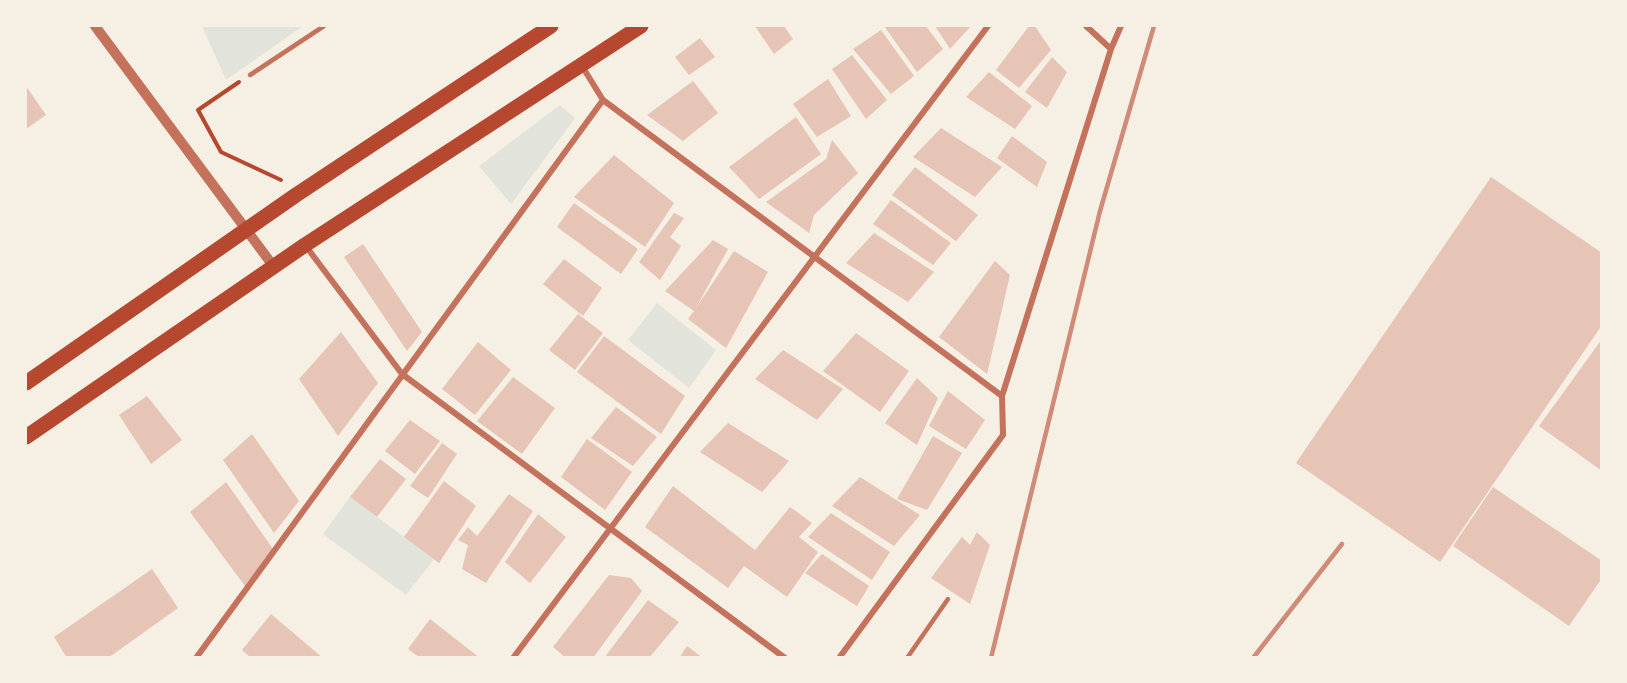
<!DOCTYPE html>
<html>
<head>
<meta charset="utf-8">
<style>
	body { margin:0 }
	#map { position:relative; width:1627px; height:683px; overflow:hidden; background:#f6efe4; font-family:Karla,sans-serif }
	canvas { display:block }
	.frame { position:absolute; inset:0; border:27px solid #f6efe4; pointer-events:none }
</style>
</head>
<body>
<div id="map">
<canvas width="1627" height="683"></canvas>
<div class="frame"></div>
</div>
<script>
const c = document.querySelector('canvas').getContext('2d');
c.lineJoin = 'round';
function fillPath(path, color) { c.fillStyle = color; c.fill(path, 'evenodd'); }
const shape = rows => new Path2D(rows.map(r => 'M' + r).join(''));
function trace(path, color, width, dash) { c.strokeStyle = color; c.lineWidth = width; c.lineCap = dash ? 'butt' : 'round'; c.setLineDash(dash || []); c.stroke(path); }
fillPath(shape([
	[202,26,303,26,226,80],
	[560,105,575,118,511,204,479,166],
	[657,303,716,350,689,388,628,340],
	[350,497,434,559,406,595,323,534]
]), '#e2e4dc');
fillPath(shape([
	[755,26,784,26,793,39,774,54],
	[884,26,926,26,943,49,917,72],
	[935,26,971,26,950,49],
	[1029,26,1035,26,1051,50,1019,88,996,70],
	[881,30,914,76,891,94,853,49],
	[700,38,715,57,689,75,675,57],
	[852,55,887,100,866,119,832,69],
	[1052,57,1067,72,1047,108,1025,92],
	[989,72,1032,106,1015,129,966,97],
	[828,79,851,116,817,137,793,104],
	[693,81,718,113,683,141,647,115],
	[26,86,46,115,26,129],
	[796,117,821,154,759,199,729,167],
	[941,128,1002,167,975,197,913,157],
	[1012,136,1047,162,1037,187,997,158],
	[832,140,858,173,814,215,809,233,766,202,826,159],
	[614,155,674,203,645,247,574,197],
	[915,167,978,215,956,241,892,195],
	[1491,177,1602,253,1602,325,1440,562,1296,463],
	[891,200,951,243,933,265,873,224],
	[574,203,638,249,621,274,557,227],
	[674,213,684,218,670,237,681,246,660,280,639,262],
	[874,233,934,272,908,302,846,263],
	[713,240,728,249,696,308,734,251,768,272,726,348,688,319,694,311,665,291],
	[363,244,422,332,407,351,344,257],
	[564,259,602,288,583,316,543,284],
	[995,261,1010,275,987,374,939,337],
	[578,314,603,333,575,370,549,350],
	[341,332,378,383,338,436,299,379],
	[856,333,909,371,880,412,823,371],
	[604,336,685,396,661,434,577,372],
	[1602,339,1602,471,1539,426],
	[478,342,511,370,475,415,442,389],
	[783,350,843,389,817,420,755,379],
	[513,377,555,408,522,454,477,421],
	[917,378,938,398,917,445,885,423],
	[948,391,985,420,966,449,929,426],
	[147,396,182,440,151,464,119,415],
	[616,407,657,437,633,466,591,438],
	[410,420,440,441,415,474,385,451],
	[728,423,789,461,762,492,700,452],
	[252,434,299,501,274,533,223,460],
	[933,436,962,453,927,510,897,499],
	[587,439,632,472,605,510,561,477],
	[442,443,457,454,428,498,410,486],
	[380,459,406,479,377,517,350,497],
	[860,477,920,515,894,546,832,506],
	[444,481,476,506,439,563,404,537],
	[226,482,273,549,245,586,190,512],
	[673,486,755,550,790,507,812,523,799,537,818,552,787,597,744,566,728,588,645,527],
	[1493,487,1602,561,1602,578,1569,626,1453,546],
	[509,494,533,511,486,583,462,569,468,545,458,540,468,527,477,536],
	[831,513,890,552,872,580,808,537],
	[538,514,566,537,530,583,505,562],
	[977,532,990,545,970,604,931,578,962,537,970,545],
	[822,554,869,586,857,606,805,573],
	[152,569,178,608,108,658,67,658,54,637],
	[609,575,631,578,642,591,593,658,566,658,553,647],
	[648,600,679,622,649,658,604,658],
	[271,614,323,658,251,658,242,650],
	[430,619,480,658,420,658,408,649],
	[687,646,703,658,679,658]
]), '#e6c5b7');
trace(shape([
	[239,82,198,110,221,152,281,180]
]), '#b5482f', 4);
trace(shape([
	[250,75,324,26],
	[907,658,948,599]
]), '#c5725c', 4.5);
trace(shape([
	[1086,26,1111,49],
	[582,66,603,100,1002,396],
	[305,245,402,374,785,658],
	[196,658,603,100],
	[513,658,988,26],
	[839,658,1003,435,1002,396,1111,49,1121,26]
]), '#c5725c', 6);
trace(shape([
	[95,26,274,267]
]), '#c5725c', 10);
trace(shape([
	[26,383,296,195,551,26],
	[26,437,305,245,641,26]
]), '#b5482f', 15);
trace(shape([
	[991,658,1100,211,1154,26],
	[1253,658,1342,544]
]), '#cf8b77', 4.5);
</script>
</body>
</html>
